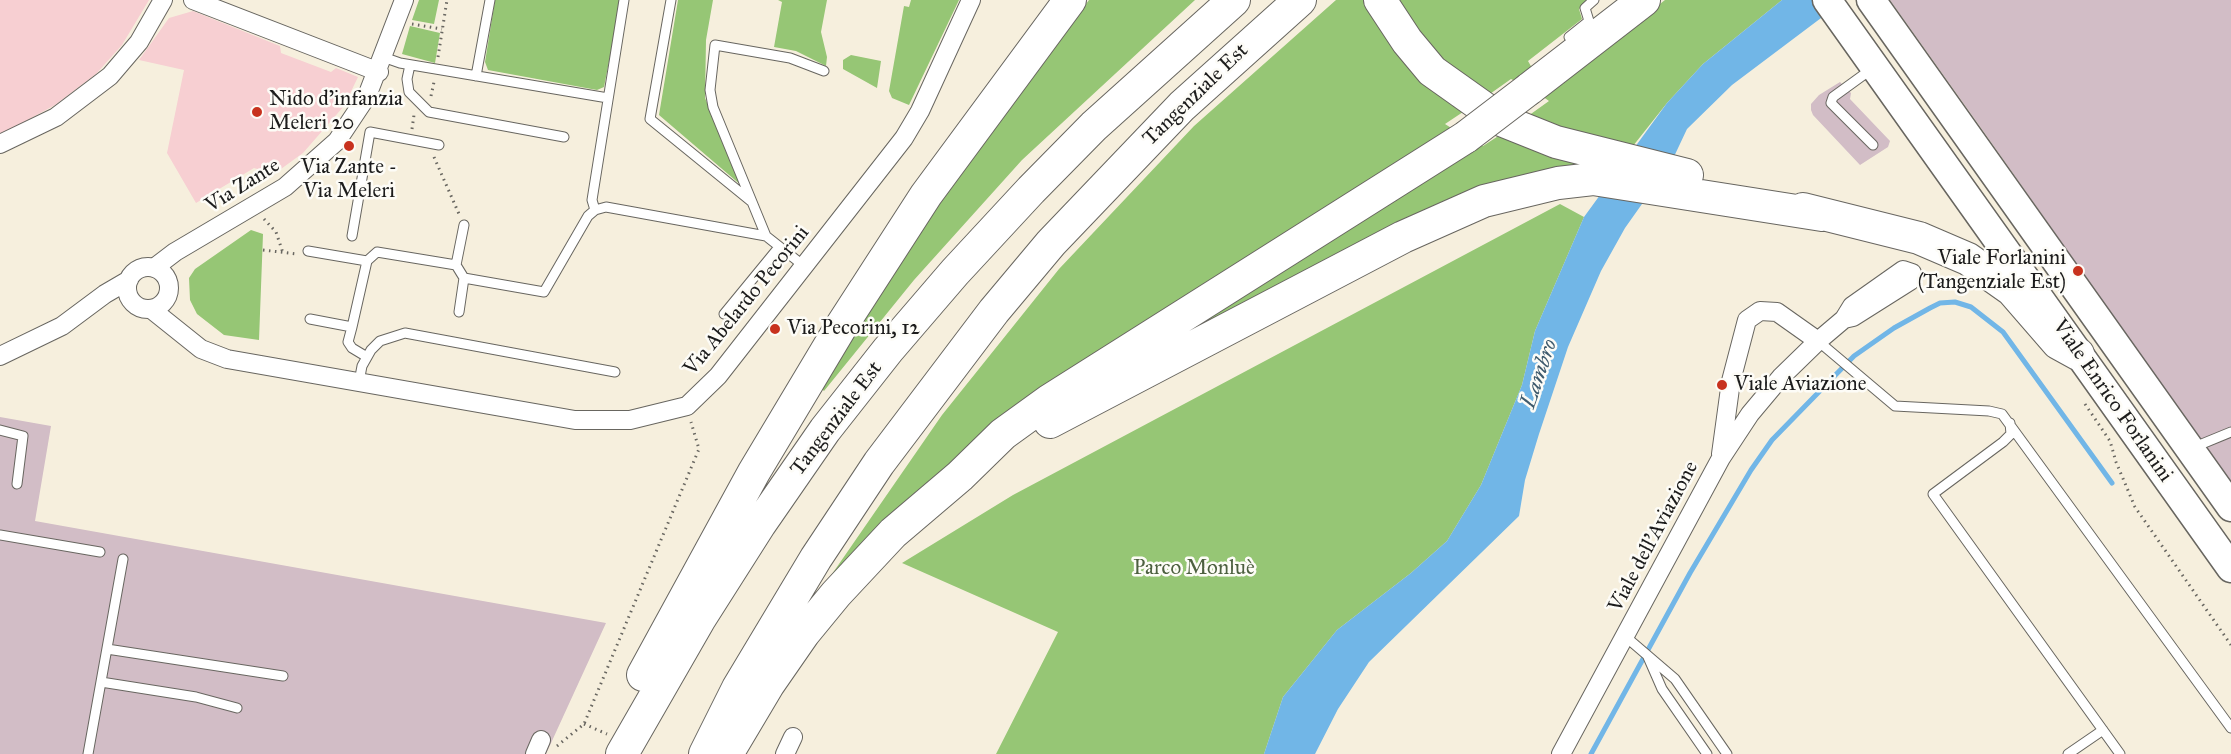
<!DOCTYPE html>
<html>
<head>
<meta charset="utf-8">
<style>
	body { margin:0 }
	canvas { display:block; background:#f6efdd }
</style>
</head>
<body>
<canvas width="2231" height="754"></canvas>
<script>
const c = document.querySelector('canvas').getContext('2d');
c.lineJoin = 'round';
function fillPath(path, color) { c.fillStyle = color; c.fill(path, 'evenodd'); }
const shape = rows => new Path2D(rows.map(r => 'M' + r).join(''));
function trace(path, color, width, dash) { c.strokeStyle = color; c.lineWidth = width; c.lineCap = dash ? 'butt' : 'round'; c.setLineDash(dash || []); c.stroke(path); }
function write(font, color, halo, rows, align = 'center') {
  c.font = font + ' "IM FELL Great Primer",serif'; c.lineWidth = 5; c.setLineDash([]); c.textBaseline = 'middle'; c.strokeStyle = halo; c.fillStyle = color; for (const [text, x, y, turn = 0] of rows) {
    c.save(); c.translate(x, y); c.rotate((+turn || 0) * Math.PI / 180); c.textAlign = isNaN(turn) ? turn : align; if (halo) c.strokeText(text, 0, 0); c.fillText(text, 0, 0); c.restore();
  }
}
fillPath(shape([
	[0,0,149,0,122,45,96,74,55,105,0,135],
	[193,11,280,46,281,53,331,72,336,68,358,77,344,106,303,153,274,174,254,168,196,203,167,153,184,70,139,60,169,18]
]), '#f7cfd2');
fillPath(shape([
	[1890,0,2231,0,2231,483,1979,125],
	[1840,82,1851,93,1850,99,1890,141,1888,147,1860,165,1813,115,1811,110,1811,104,1819,95],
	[0,417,51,426,35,521,606,623,546,754,0,754]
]), '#d2bdc6');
fillPath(shape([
	[419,0,439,0,434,24,412,20],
	[495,0,621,0,604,87,597,90,488,70,485,62],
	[678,0,713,0,706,40,705,98,742,186,659,115],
	[778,0,827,0,821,32,827,57,826,66,796,51,774,47,782,2],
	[911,0,959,0,909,105,892,98,889,91,904,6,909,7],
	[1089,0,1195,0,1022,160,914,280,824,391,819,386,920,229],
	[1336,0,1371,0,1472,106,1445,124,1459,133,1037,402,821,590,942,415,1059,269,1194,126],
	[1395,0,1590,0,1579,9,1582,19,1528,61,1536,75,1523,85,1511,79,1487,96,1433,55],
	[1665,0,1782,0,1703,64,1667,103,1629,151,1528,116,1549,101,1542,96],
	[410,26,440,33,435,63,402,54],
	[851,55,881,61,877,88,843,69,843,60],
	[1506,131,1601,162,1133,361,1476,143,1483,146],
	[1560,204,1584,217,1535,331,1522,385,1481,485,1447,541,1411,573,1337,630,1283,697,1264,754,996,754,1058,632,902,563,1013,495],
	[251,230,263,234,259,340,224,335,197,314,190,300,189,278,195,269]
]), '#96c675');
fillPath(shape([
	[1782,0,1845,0,1732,85,1687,129,1671,163,1625,228,1601,271,1568,347,1539,434,1525,480,1519,516,1369,662,1338,709,1315,754,1264,754,1283,697,1337,630,1411,573,1447,541,1481,485,1522,385,1535,331,1584,217,1667,103,1703,64]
]), '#71b6e7');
trace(shape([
	[1591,754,1690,573,1751,470,1772,440,1854,356,1894,328,1930,308,1940,303,1955,302,1971,307,2003,332,2112,483]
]), '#71b6e7', 5);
const service = shape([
	[671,0,650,119,752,202],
	[1569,37,1589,21,1585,8,1594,0],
	[383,57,400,63,608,98],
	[410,65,407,79,409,92,429,112,564,137],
	[476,76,490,0],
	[1873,145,1831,103,1833,97,1873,68],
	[595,210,592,200,624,0],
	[352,236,370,132,439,145],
	[308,251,367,261],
	[456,265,464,225],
	[804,266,766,236,713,107,710,90,715,45,790,58,824,71],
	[459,312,464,278,544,292,588,216,595,210,606,207,766,236],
	[724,314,779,247],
	[310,319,352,327,348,342,352,348,367,357],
	[352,327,367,261,377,252,456,265,464,278],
	[1818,341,1895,406,1989,411,2002,414,2231,728],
	[359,382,362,366,371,350,380,341,405,333,615,372],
	[2010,423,2011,434,2003,442,1933,494,2120,754],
	[0,430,23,436,17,484],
	[2192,448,2231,432],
	[0,535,100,552],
	[1626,637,1675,679,1727,754],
	[107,649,283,676],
	[1648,657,1662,689,1707,754],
	[101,682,196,697,237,708],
	[88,754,123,559],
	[2068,754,2103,730]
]);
const minor = shape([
	[193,0,379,72],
	[0,144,56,117,110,76,139,42,163,0],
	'127 288a21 21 0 1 1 42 0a21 21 0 1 1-42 0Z',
	[154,268,175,252,285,187,337,141,367,96,404,0],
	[151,309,201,349,227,359,575,420,630,420,687,406,718,376,904,138,920,111,971,0],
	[0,356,62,326,105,294,129,280],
	[1721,454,1731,381,1747,320,1760,311,1777,312,1818,341],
	[535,754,541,740],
	[785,754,793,737],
	[1561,754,1721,458,1750,414,1781,377,1818,341,1844,319,1853,317,1910,281,1913,277,1912,273,1903,270,1852,306,1844,319]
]);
const primary = shape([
	[1827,0,2231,568],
	[1871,0,2231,507]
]);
const motorway = shape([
	[1380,0,1407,41,1432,71,1501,120,1556,142,1687,175],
	[1529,89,1644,0],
	[1803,209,1919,238,1968,259,2012,290,2058,343,2078,354],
	[1050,422,1403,237,1484,201,1558,183,1593,179,1822,215],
	[643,675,754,472,842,325,926,195,1070,0],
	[622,754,699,620,760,524,825,430,888,350,955,272,1031,190,1094,126,1234,0],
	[705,754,738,688,816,558,879,463,994,311,1051,243,1182,106,1300,0],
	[727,754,768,685,804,633,836,594,893,533,960,476,1003,434,1050,400,1466,137]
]);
trace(service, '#686660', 11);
trace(minor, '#686660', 20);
trace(primary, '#686660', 31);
trace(motorway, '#686660', 34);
trace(shape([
	[412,24,442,29],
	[438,57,447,0],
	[431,96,434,82],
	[412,129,414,115],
	[434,157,459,214],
	[264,219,276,232,283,253],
	[263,250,297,254],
	[2085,404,2110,441,2116,462,2135,507,2231,645],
	[584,724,607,734],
	[557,746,584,724,699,449,691,422]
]), '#686660', 3, [1.5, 4.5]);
trace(service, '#fff', 9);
trace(minor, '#fff', 18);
trace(primary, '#fff', 28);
trace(motorway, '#fff', 32);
const motorwayBridge = shape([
	[1466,137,1529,89]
]);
trace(motorwayBridge, '#686660', 34, []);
trace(motorwayBridge, '#fff', 32);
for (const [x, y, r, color] of [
	[257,112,6,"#c8321e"],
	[349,146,6,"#c8321e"],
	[2078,271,6,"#c8321e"],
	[775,329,6,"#c8321e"],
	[1722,385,6,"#c8321e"]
]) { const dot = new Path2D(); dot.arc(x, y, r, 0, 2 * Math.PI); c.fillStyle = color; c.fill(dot); trace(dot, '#fdfcf7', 2); }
write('21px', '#1c1c1c', '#fdfcf7', [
	["Tangenziale Est",1196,95,-44],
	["Via Zante",243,186,-32],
	["Via Abelardo Pecorini",747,301,-51],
	["Viale Enrico Forlanini",2112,401,55],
	["Tangenziale Est",837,419,-53],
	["Viale dell'Aviazione",1654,537,-62]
]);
write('21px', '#1c1c1c', '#fdfcf7', [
	["Nido d'infanzia",269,100],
	["Meleri 20",269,124],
	["Via Zante -",349,168,"center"],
	["Via Meleri",349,192,"center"],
	["Viale Forlanini",2066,259,"right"],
	["(Tangenziale Est)",2066,283,"right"],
	["Via Pecorini, 12",787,329],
	["Viale Aviazione",1734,385]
], 'left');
write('21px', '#4d6040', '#fdfcf7', [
	["Parco Monluè",1194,569]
]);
write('italic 22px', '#3e5a6d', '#fdfcf7', [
	["Lambro",1540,374,-71]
]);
</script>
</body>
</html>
